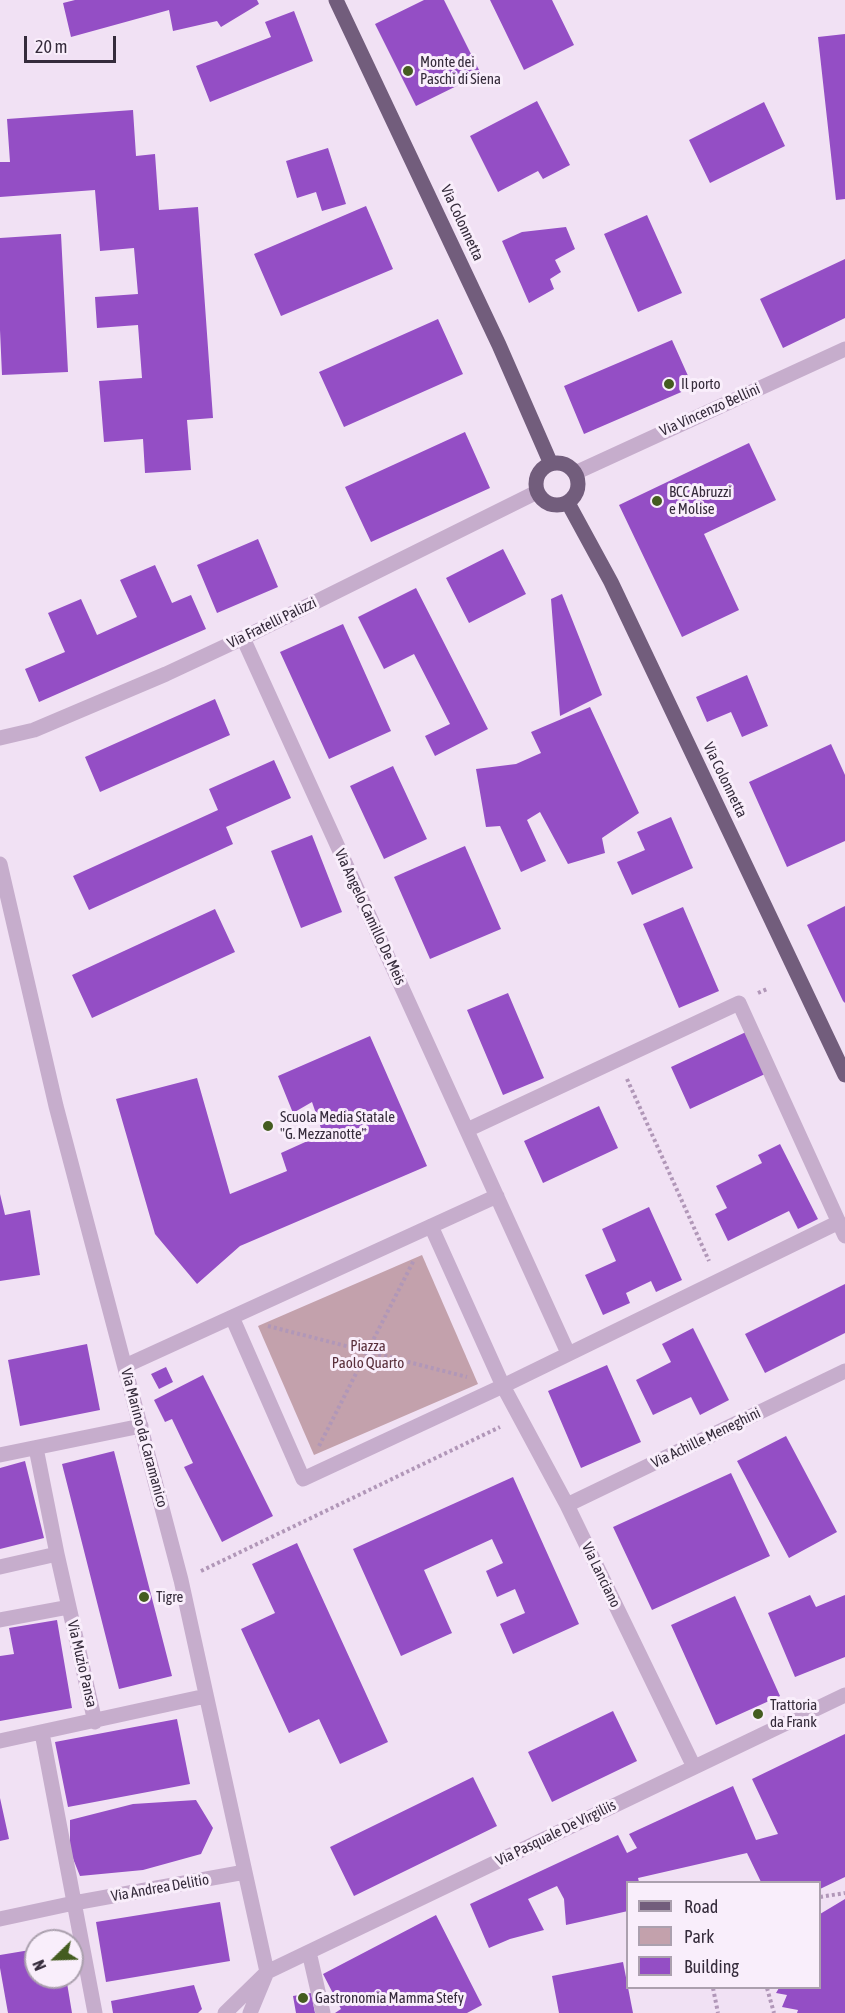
<!DOCTYPE html>
<html>
<head>
<meta charset="utf-8">
<style>
	body { margin:0 }
	#map { position:relative; width:845px; height:2013px; overflow:hidden; background:#f1e1f4; font-family:"Asap Condensed",sans-serif }
	canvas { display:block }
	.legend { position:absolute; left:626px; top:1881px; width:195px; height:108px; box-sizing:border-box; background:#f9eefb; border:2px solid #aba0ae; margin:0; padding:8px 10px; list-style:none; font-size:18px; color:#352b3b }
	.legend li { display:flex; align-items:center; gap:12px; height:30px }
	.legend b { width:30px; border:2px solid #aba0ae }
	.north { position:absolute; left:24px; top:1929px; width:60px; height:60px; box-sizing:border-box; background:#f9eefb; border:2px solid #aba0ae; border-radius:50%; rotate:247deg; font-size:16px; font-weight:700; line-height:24px; text-align:center; color:#352b3b }
	.north::after { content:''; display:block; margin:auto; width:21px; height:27px; background:#445c20; clip-path:polygon(50% 0,100% 100%,50% 72%,0 100%) }
	.scale { position:absolute; left:24px; top:36px; width:92px; height:27px; box-sizing:border-box; border:3px solid #352b3b; border-top:0; padding-left:8px; font-size:18px; line-height:21px; white-space:nowrap; color:#352b3b; -webkit-text-stroke:4px #f9eefb; paint-order:stroke }
</style>
</head>
<body>
<div id="map">
<canvas width="845" height="2013"></canvas>
<ul class="legend">
<li><b style="height:8px;background:#725d7c"></b>Road</li>
<li><b style="height:16px;background:#c3a1ac"></b>Park</li>
<li><b style="height:16px;background:#944ec5"></b>Building</li>
</ul>
<div class="north">N</div>
<div class="scale">20 m</div>
</div>
<script>
const c = document.querySelector('canvas').getContext('2d');
c.lineJoin = 'round';
function fillPath(path, color) { c.fillStyle = color; c.fill(path, 'evenodd'); }
const shape = rows => new Path2D(rows.map(r => 'M' + r).join(''));
function trace(path, color, width, dash) { c.strokeStyle = color; c.lineWidth = width; c.lineCap = dash ? 'butt' : 'round'; c.setLineDash(dash || []); c.stroke(path); }
function write(font, color, halo, rows, align = 'center') {
  c.font = font + ' "Asap Condensed",sans-serif'; c.lineWidth = 6; c.setLineDash([]); c.textBaseline = 'middle'; c.strokeStyle = halo; c.fillStyle = color; for (const [text, x, y, turn = 0] of rows) {
    c.save(); c.translate(x, y); c.rotate((+turn || 0) * Math.PI / 180); c.textAlign = isNaN(turn) ? turn : align; if (halo) c.strokeText(text, 0, 0); c.fillText(text, 0, 0); c.restore();
  }
}
fillPath(shape([
	[422,1255,478,1384,314,1455,258,1326]
]), '#c3a1ac');
fillPath(shape([
	[75,0,257,0,259,4,221,27,217,21,173,31,169,10,71,37,63,3],
	[424,0,444,0,481,74,416,106,375,24],
	[490,0,552,0,574,45,524,70],
	[294,11,313,61,210,102,196,66,271,37,265,22],
	[845,34,845,199,836,200,818,37],
	[537,101,570,165,543,179,538,171,498,192,470,136],
	[764,102,785,146,710,183,689,140],
	[133,110,136,156,155,154,159,210,198,207,213,418,187,420,191,470,145,473,143,439,104,442,99,381,142,378,138,325,97,328,95,297,138,294,134,248,100,251,95,190,0,197,0,162,10,162,7,119],
	[328,148,346,204,322,211,316,192,297,198,286,161],
	[366,206,393,269,281,316,254,254],
	[647,215,682,293,638,312,604,234],
	[566,227,575,249,555,260,561,272,550,279,554,289,529,303,502,241,522,232],
	[61,234,68,372,2,375,0,330,0,238],
	[845,259,845,318,783,348,760,299],
	[438,319,463,374,344,427,319,372],
	[672,340,693,387,584,434,564,386],
	[465,432,490,488,371,542,345,487],
	[749,443,776,500,704,534,739,610,682,637,619,505],
	[258,539,278,587,217,613,197,565],
	[503,549,526,594,469,623,446,578],
	[155,565,172,603,191,595,206,629,39,702,25,669,65,652,48,613,81,599,97,635,137,617,120,580],
	[416,588,488,729,435,756,425,736,450,724,414,654,384,669,358,617],
	[562,594,602,695,560,716,551,599],
	[343,624,391,731,329,759,280,652],
	[747,675,768,726,742,737,731,712,707,722,696,697],
	[215,699,230,735,100,792,85,757],
	[590,707,639,813,602,838,605,853,568,864,540,812,527,820,546,861,521,872,500,826,486,827,476,769,516,764,541,753,531,732],
	[831,744,845,775,845,841,787,867,749,782],
	[274,760,291,798,226,827,233,844,89,910,73,876,218,810,209,789],
	[393,766,427,839,384,859,350,786],
	[671,817,693,868,632,895,617,862,645,850,637,832],
	[312,835,342,912,301,928,271,851],
	[465,846,501,929,430,959,394,877],
	[845,906,845,1003,843,1001,807,925],
	[683,907,719,991,679,1008,643,924],
	[215,909,235,952,92,1018,72,975],
	[508,993,544,1078,503,1095,467,1010],
	[746,1032,765,1074,690,1109,671,1067],
	[370,1036,427,1166,240,1246,197,1284,155,1234,116,1099,197,1078,230,1194,287,1171,281,1153,323,1134,312,1102,293,1113,278,1076],
	[599,1106,618,1148,543,1183,524,1141],
	[780,1144,818,1219,798,1229,789,1211,728,1241,715,1214,727,1208,716,1186,762,1163,758,1155],
	[0,1194,5,1215,30,1210,40,1275,0,1281],
	[649,1207,682,1280,656,1292,651,1281,626,1293,630,1303,603,1315,585,1275,616,1261,602,1229],
	[845,1284,845,1333,765,1373,745,1334],
	[693,1328,729,1400,700,1415,691,1397,653,1415,636,1380,671,1362,662,1344],
	[87,1344,100,1410,20,1426,8,1360],
	[607,1365,641,1442,581,1468,548,1391],
	[166,1367,173,1382,159,1389,151,1374],
	[203,1375,273,1516,222,1542,184,1467,193,1463,172,1419,165,1422,154,1400],
	[786,1436,837,1532,789,1558,737,1461],
	[114,1451,172,1676,119,1689,62,1464],
	[25,1461,44,1538,0,1549,0,1468],
	[731,1473,770,1556,652,1610,613,1527],
	[513,1477,579,1624,513,1654,500,1624,525,1613,515,1589,497,1597,486,1571,503,1563,492,1539,424,1570,452,1633,401,1656,353,1549],
	[297,1543,388,1742,340,1764,319,1719,289,1733,241,1629,275,1613,252,1564],
	[810,1595,816,1607,845,1595,845,1657,795,1677,768,1613],
	[735,1596,780,1696,716,1725,671,1625],
	[57,1620,72,1708,0,1721,0,1656,14,1654,9,1628],
	[613,1711,637,1761,552,1802,528,1752],
	[177,1719,190,1784,68,1807,55,1742],
	[845,1734,845,1877,820,1889,820,1882,761,1882,747,1853,638,1878,639,1882,628,1882,628,1911,566,1925,564,1899,557,1886,528,1899,544,1930,510,1939,489,1948,470,1904,618,1835,627,1853,637,1848,629,1834,733,1786,756,1840,778,1834,752,1779],
	[473,1777,497,1826,354,1896,330,1847],
	[0,1798,9,1839,0,1841],
	[196,1800,213,1828,201,1854,143,1870,80,1876,70,1851,70,1820,133,1804],
	[845,1899,845,2013,797,2013,798,2010,782,2007,787,1995,776,1993,779,1988,820,1988,820,1914],
	[220,1902,230,1961,106,1982,96,1922],
	[436,1915,482,2005,467,2013,335,2013,341,2009,323,1974],
	[36,1949,36,1977,66,1977,72,2013,8,2013,0,1968,0,1955],
	[623,1962,633,2013,559,2013,552,1976],
	[194,1985,202,2009,198,2013,113,2013,111,2001],
	[311,1993,315,2013,296,2013,293,1996]
]), '#944ec5');
trace(shape([
	[758,993,767,989],
	[627,1079,709,1261],
	[268,1326,467,1377],
	[319,1446,414,1260],
	[201,1571,500,1427],
	[820,1897,845,1893],
	[713,1988,718,2013],
	[767,1988,774,2013]
]), '#b197b8', 4, [3, 3]);
trace(shape([
	[575,473,845,349],
	[243,638,568,1353],
	[0,738,34,730,166,674,243,638,537,492],
	[0,864,56,1106,181,1580,245,1872,267,1972,250,2013],
	[467,1130,739,1003,845,1236],
	[431,1226,503,1386,567,1505,694,1767],
	[232,1317,303,1479,503,1386,839,1222],
	[125,1366,497,1196],
	[0,1455,141,1426],
	[567,1505,845,1371],
	[57,1554,95,1722],
	[0,1567,57,1554,36,1448],
	[0,1620,69,1607],
	[42,1733,95,2013],
	[0,1741,206,1696],
	[0,1919,74,1903,245,1872],
	[309,1952,323,2013],
	[225,2013,267,1972,845,1695]
]), '#c6adcc', 15);
trace(shape([
	[336,0,499,345,551,464],
	'536 484a21 21 0 1 1 42 0a21 21 0 1 1-42 0Z',
	[568,503,611,582,845,1075]
]), '#725d7c', 15);
for (const [x, y, r, color] of [
	[408,71,6,"#445c20"],
	[669,384,6,"#445c20"],
	[657,501,6,"#445c20"],
	[268,1126,6,"#445c20"],
	[144,1597,6,"#445c20"],
	[758,1714,6,"#445c20"],
	[303,1998,6,"#445c20"]
]) { const dot = new Path2D(); dot.arc(x, y, r, 0, 2 * Math.PI); c.fillStyle = color; c.fill(dot); trace(dot, '#f9eefb', 2); }
write('15px', '#352b3b', '#f9eefb', [
	["Monte dei",420,62],
	["Paschi di Siena",420,79],
	["Il porto",681,384],
	["BCC Abruzzi",669,492],
	["e Molise",669,509],
	["Scuola Media Statale",280,1117],
	["\"G. Mezzanotte\"",280,1134],
	["Tigre",156,1597],
	["Trattoria",770,1705],
	["da Frank",770,1722],
	["Gastronomia Mamma Stefy",315,1998]
], 'left');
write('15px', '#352b3b', '#f9eefb', [
	["Via Colonnetta",462,223,65],
	["Via Vincenzo Bellini",710,410,-24],
	["Via Fratelli Palizzi",272,623,-26],
	["Via Colonnetta",725,780,64],
	["Via Angelo Camillo De Meis",370,917,65],
	["Via Marino da Caramanico",144,1438,75],
	["Via Achille Meneghini",706,1438,-26],
	["Via Lanciano",601,1575,64],
	["Via Muzio Pansa",82,1664,77],
	["Via Pasquale De Virgiliis",556,1833,-26],
	["Via Andrea Delitio",160,1888,-10]
]);
write('15px', '#592f3b', '#f9eefb', [
	["Piazza",368,1346],
	["Paolo Quarto",368,1363]
]);
</script>
</body>
</html>
